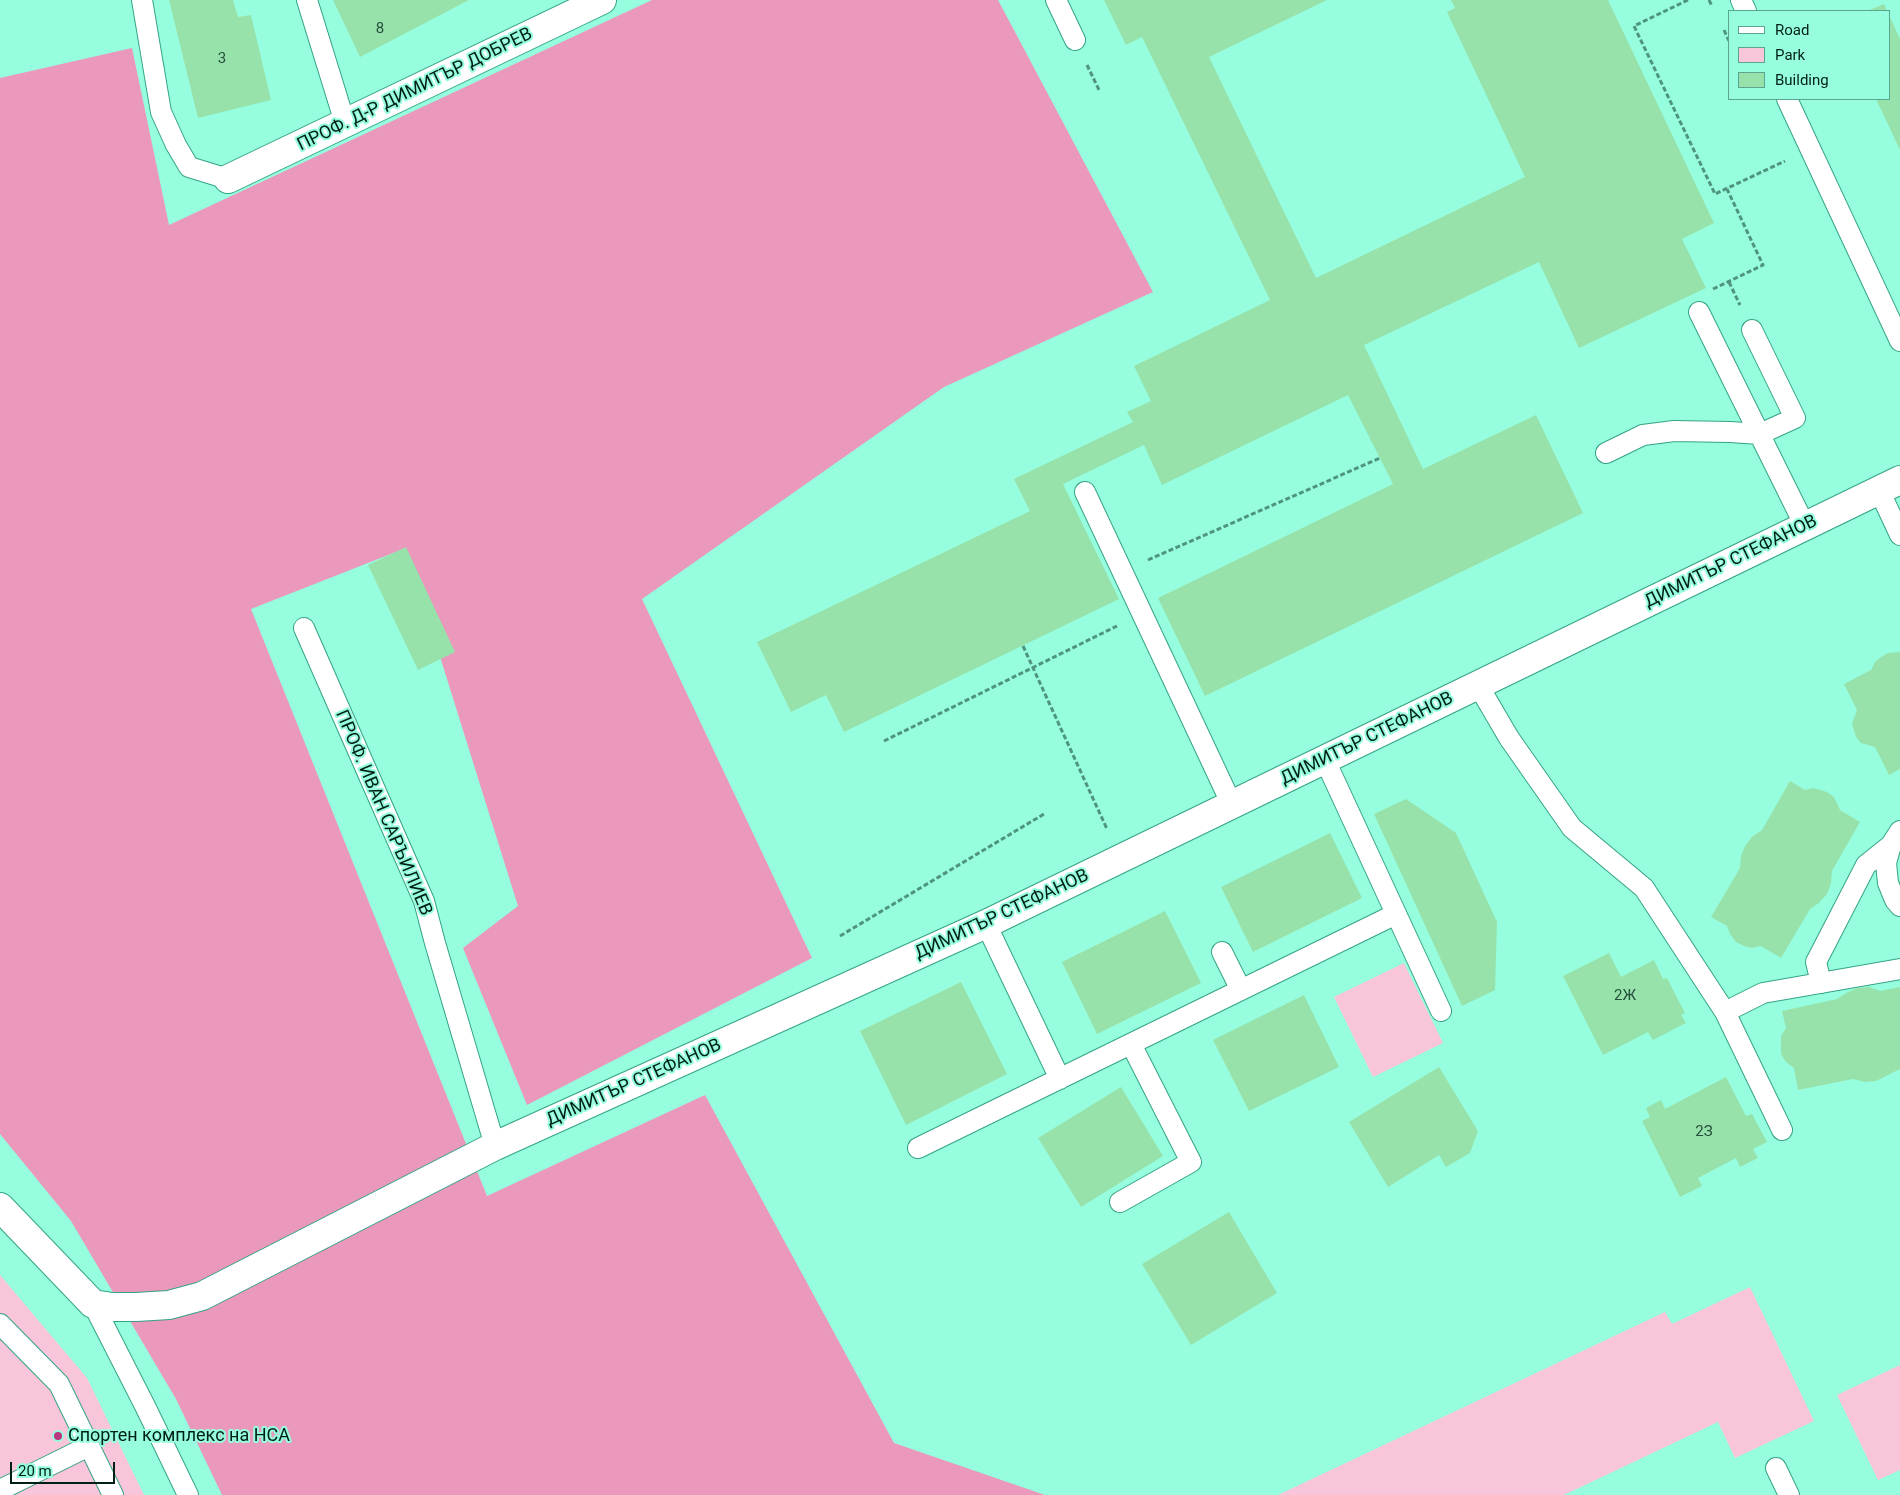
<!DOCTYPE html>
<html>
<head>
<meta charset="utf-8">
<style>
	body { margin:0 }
	#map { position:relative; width:1900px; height:1495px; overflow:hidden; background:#96fede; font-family:Roboto,sans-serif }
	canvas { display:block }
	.legend { position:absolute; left:1728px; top:10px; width:162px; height:90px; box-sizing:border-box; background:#96fede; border:1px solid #5aa58e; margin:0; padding:6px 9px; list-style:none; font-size:15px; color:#002017 }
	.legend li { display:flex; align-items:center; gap:10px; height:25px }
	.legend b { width:25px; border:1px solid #5aa58e }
	.scale { position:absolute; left:10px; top:1462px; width:105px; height:22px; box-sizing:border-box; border:2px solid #002017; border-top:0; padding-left:6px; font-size:15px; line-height:18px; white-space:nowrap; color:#002017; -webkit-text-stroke:4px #96fede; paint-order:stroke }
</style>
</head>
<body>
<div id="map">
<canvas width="1900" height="1495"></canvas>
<ul class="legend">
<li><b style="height:6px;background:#fff"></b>Road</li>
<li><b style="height:14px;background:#f8c5da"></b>Park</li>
<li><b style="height:14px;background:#97e2ab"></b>Building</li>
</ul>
<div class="scale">20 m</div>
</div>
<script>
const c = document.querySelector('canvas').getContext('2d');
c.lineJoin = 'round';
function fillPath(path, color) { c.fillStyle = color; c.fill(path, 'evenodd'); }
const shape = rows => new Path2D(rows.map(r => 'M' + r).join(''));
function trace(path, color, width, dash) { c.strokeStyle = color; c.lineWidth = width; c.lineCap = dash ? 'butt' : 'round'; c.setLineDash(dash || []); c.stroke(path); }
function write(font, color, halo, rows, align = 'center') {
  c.font = font + ' Roboto,sans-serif'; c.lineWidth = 4; c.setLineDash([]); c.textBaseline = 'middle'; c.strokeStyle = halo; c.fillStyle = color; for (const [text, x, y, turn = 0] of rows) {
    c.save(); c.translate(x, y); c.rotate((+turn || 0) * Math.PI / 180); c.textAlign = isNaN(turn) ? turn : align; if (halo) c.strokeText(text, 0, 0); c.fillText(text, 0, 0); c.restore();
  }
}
fillPath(shape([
	[1404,963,1443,1043,1373,1077,1334,997],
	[0,1275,87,1378,144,1495,0,1495],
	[1750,1287,1814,1421,1735,1458,1718,1422,1564,1495,1278,1495,1665,1312,1672,1324],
	[1900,1365,1900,1470,1878,1480,1837,1395]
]), '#f8c5da');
fillPath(shape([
	[652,0,998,0,1153,292,944,387,642,599,812,958,527,1105,463,948,518,906,406,548,251,609,487,1196,705,1095,894,1443,1045,1495,222,1495,176,1399,71,1221,0,1134,0,78,132,48,169,225]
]), '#ea98bc');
fillPath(shape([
	[169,0,233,0,238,17,251,15,271,100,198,118],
	[333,0,469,0,360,57],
	[1104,0,1327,0,1209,57,1316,278,1525,177,1447,12,1455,8,1451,0,1608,0,1714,223,1682,239,1706,288,1579,348,1539,262,1364,345,1423,469,1536,415,1583,513,1205,696,1158,598,1393,484,1348,395,1162,485,1144,445,1063,484,1119,599,844,732,826,695,791,712,757,642,1030,511,1014,479,1133,422,1127,412,1151,401,1134,366,1270,300,1142,37,1126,45],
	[1884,4,1887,11,1867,11],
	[1889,15,1900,39,1900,150,1876,99,1889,99],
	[406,547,455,652,418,670,368,565],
	[1900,652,1900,769,1889,775,1875,747,1861,743,1856,737,1852,724,1857,710,1844,684,1871,670,1875,662,1881,657,1888,653],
	[1790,781,1805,790,1813,788,1827,792,1834,797,1840,810,1860,822,1832,871,1831,883,1827,894,1819,903,1810,909,1781,958,1761,946,1752,948,1744,946,1736,942,1730,934,1727,926,1711,917,1740,868,1741,856,1745,846,1752,837,1762,830],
	[1406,799,1456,833,1497,922,1495,990,1462,1006,1374,814],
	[1330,833,1362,898,1253,952,1221,887],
	[1165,911,1201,983,1097,1034,1062,962],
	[1609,953,1621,977,1654,960,1663,979,1667,978,1685,1013,1681,1015,1686,1023,1653,1040,1648,1032,1603,1055,1563,976],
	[961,982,1007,1074,906,1125,860,1031],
	[1869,987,1880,991,1900,987,1900,1069,1876,1081,1865,1082,1853,1079,1798,1090,1794,1068,1786,1062,1781,1054,1781,1036,1786,1028,1782,1011,1837,999,1846,993,1857,988],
	[1304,995,1339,1067,1249,1111,1213,1040],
	[1439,1067,1478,1131,1470,1153,1446,1167,1439,1155,1388,1187,1349,1122],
	[1726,1077,1746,1116,1752,1114,1767,1142,1753,1149,1758,1158,1740,1167,1736,1158,1698,1178,1702,1186,1680,1197,1642,1121,1650,1117,1646,1108,1661,1100,1665,1109],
	[1121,1087,1163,1156,1081,1207,1038,1138],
	[1229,1212,1277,1293,1191,1345,1142,1264]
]), '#97e2ab');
const service = shape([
	[142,0,161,112,176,145,189,167,228,179],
	[307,0,345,123],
	[1056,0,1075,40],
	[1741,0,1746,11],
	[1787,99,1900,341],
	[1699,312,1805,526],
	[1606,453,1643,435,1674,431,1730,432,1760,434,1795,418,1752,330],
	[1879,490,1900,535],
	[1085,492,1232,805],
	[304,628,424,901,435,943,495,1146],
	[1478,685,1509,738,1572,828,1644,888,1725,1012],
	[1325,760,1441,1011],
	[1900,831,1891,845,1886,863,1888,883,1895,900,1900,906],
	[986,924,1060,1079],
	[1222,952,1241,990],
	[1821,983,1816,962,1866,865,1891,845],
	[1782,1130,1725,1012,1763,993,1900,969],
	[918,1148,1396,914],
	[1120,1202,1191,1162,1131,1044],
	[93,1304,146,1408,188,1495],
	[0,1324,59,1384,113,1495],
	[1776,1468,1789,1495],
	[0,1490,89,1446]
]);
const minor = shape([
	[228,179,602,0],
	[0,1207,93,1304,112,1307,136,1307,169,1305,202,1296,495,1146,986,924,1900,480]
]);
trace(service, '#34a386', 22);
trace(minor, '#34a386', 30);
trace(shape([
	[1688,0,1634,26,1715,194,1785,161],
	[1709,0,1712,6],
	[1724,30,1729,41],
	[1087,65,1100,92],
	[1729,282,1740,305],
	[1713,289,1763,265,1727,189],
	[1148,560,1380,458],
	[1023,646,1107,829],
	[884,741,1117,626],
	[840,936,1044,814]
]), '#4e947f', 3, [5, 2.5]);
trace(service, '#fff', 20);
trace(minor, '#fff', 28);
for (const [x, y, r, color] of [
	[58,1436,5,"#ba367d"]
]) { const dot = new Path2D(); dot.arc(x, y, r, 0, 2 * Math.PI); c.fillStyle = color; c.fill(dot); trace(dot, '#96fede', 2); }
write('15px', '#26503c', null, [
	["8",380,29],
	["3",222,59],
	["2Ж",1625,996],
	["2З",1704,1132]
]);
write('18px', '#002017', '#96fede', [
	["ПРОФ. Д-Р ДИМИТЪР ДОБРЕВ",415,90,-26],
	["ДИМИТЪР СТЕФАНОВ",1731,562,-26],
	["ДИМИТЪР СТЕФАНОВ",1367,739,-26],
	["ПРОФ. ИВАН САРЪИЛИЕВ",383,813,67],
	["ДИМИТЪР СТЕФАНОВ",1002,915,-25],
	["ДИМИТЪР СТЕФАНОВ",634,1083,-24]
]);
write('18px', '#002017', '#96fede', [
	["Спортен комплекс на НСА",68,1436]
], 'left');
</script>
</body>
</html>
